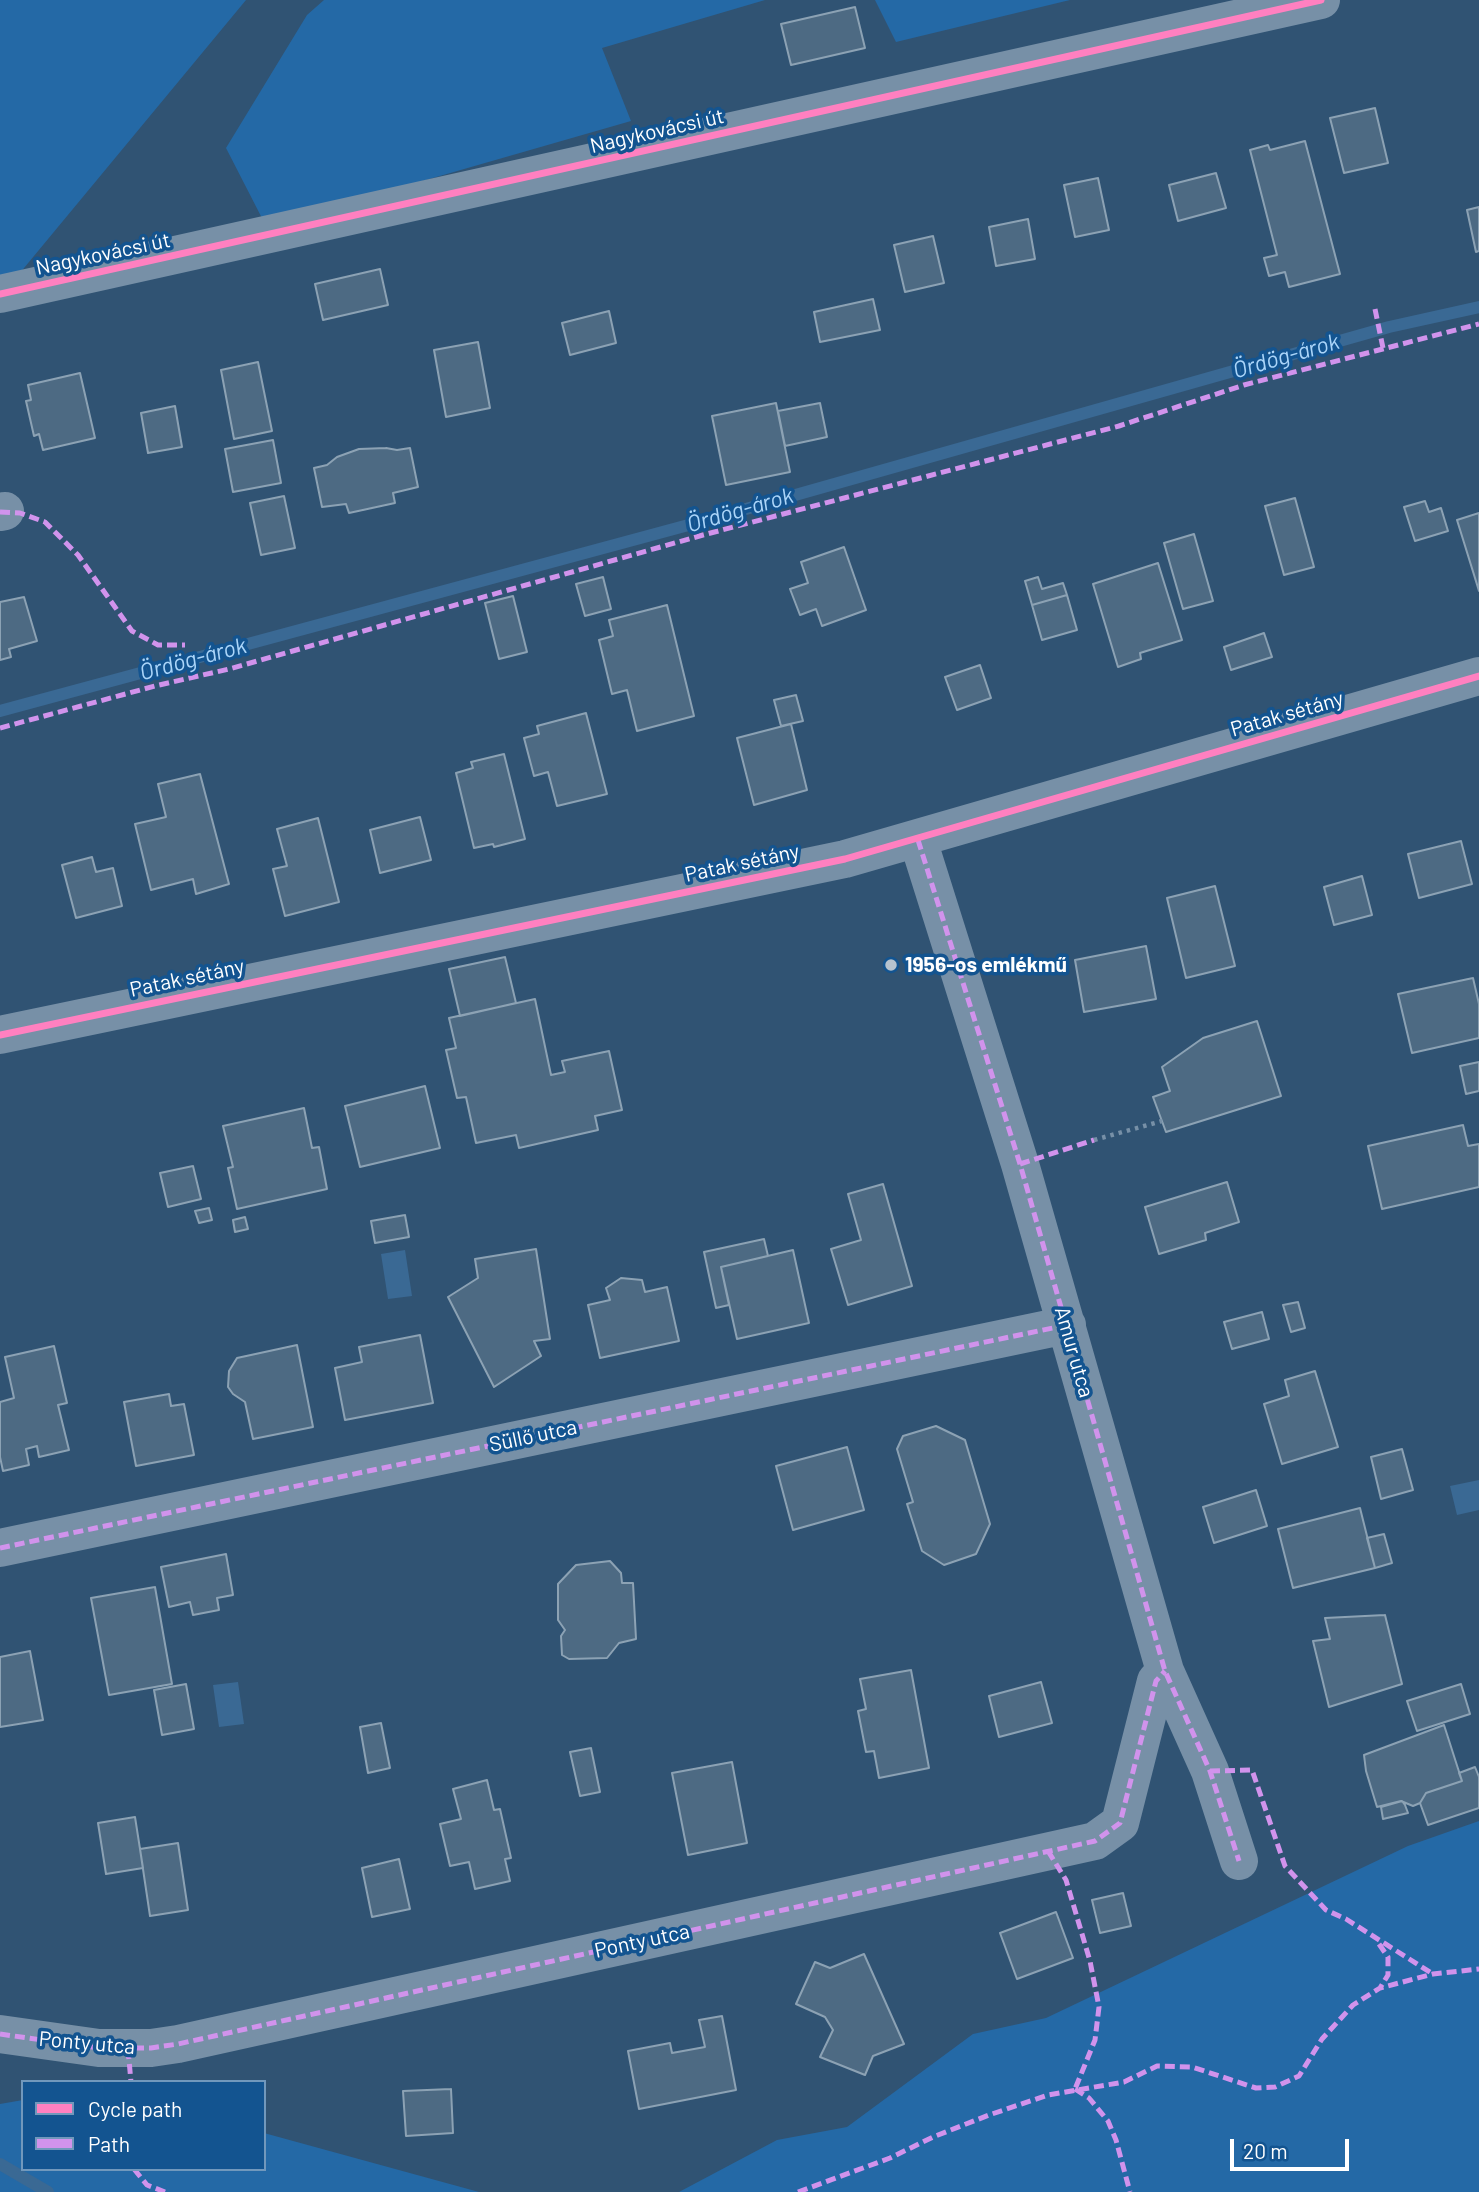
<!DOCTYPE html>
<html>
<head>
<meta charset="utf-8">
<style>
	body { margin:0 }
	#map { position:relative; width:1479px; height:2192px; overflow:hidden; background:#305373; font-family:Barlow,sans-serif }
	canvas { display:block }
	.legend { position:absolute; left:21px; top:2080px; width:245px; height:91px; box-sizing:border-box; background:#135490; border:2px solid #7198bc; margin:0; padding:9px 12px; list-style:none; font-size:21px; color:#fff }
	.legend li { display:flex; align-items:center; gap:14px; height:35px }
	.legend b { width:35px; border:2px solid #7198bc }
	.scale { position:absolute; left:1230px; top:2139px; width:119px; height:32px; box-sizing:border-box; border:4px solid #fff; border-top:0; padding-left:9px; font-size:21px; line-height:24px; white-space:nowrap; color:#fff; -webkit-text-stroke:5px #135490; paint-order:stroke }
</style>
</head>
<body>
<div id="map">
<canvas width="1479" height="2192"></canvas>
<ul class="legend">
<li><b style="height:9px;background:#ff80c0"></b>Cycle path</li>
<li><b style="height:9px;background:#d193ec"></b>Path</li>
</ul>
<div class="scale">20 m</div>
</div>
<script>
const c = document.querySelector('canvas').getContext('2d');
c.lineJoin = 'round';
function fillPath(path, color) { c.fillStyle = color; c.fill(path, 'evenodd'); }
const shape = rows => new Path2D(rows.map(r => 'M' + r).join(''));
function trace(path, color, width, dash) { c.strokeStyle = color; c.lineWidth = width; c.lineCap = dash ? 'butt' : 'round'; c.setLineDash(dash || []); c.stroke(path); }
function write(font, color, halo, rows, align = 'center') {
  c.font = font + ' Barlow,sans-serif'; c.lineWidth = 7; c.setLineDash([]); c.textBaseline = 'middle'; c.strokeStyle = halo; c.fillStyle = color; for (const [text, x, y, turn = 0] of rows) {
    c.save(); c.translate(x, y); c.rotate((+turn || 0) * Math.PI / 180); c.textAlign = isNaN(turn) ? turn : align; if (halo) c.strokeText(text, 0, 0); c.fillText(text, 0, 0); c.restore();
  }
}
fillPath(shape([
	[0,0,246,0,0,297],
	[324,0,765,0,602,48,631,121,266,226,226,148,307,15],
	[875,0,1070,0,896,42],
	[1479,1821,1479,2192,679,2192,777,2140,847,2127,973,2034,1046,2018,1408,1846],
	[23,2100,23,2169,264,2169,264,2133,479,2192,0,2192,0,2104]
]), '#2469a6');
fillPath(shape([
	[405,1250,412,1296,388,1299,381,1254],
	[1479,1480,1479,1510,1457,1515,1450,1486],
	[238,1682,244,1724,219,1727,213,1685]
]), '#3a6994');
trace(shape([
	[0,711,707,520,1389,327,1479,307],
	[0,2164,48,2192]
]), '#3a6994', 12);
const building = shape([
	[855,7,865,48,791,65,781,24,855,7],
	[1375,108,1388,163,1344,173,1330,118,1375,108],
	[1305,141,1340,274,1289,287,1285,272,1269,276,1264,258,1277,255,1250,150,1268,145,1270,150,1305,141],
	[1216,173,1226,208,1178,221,1169,185,1216,173],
	[1098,178,1109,230,1075,237,1064,185,1098,178],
	[1479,207,1479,251,1476,252,1467,210,1479,207],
	[1028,219,1035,259,996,266,989,227,1028,219],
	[933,236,944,283,905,292,894,245,933,236],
	[380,269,388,305,323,320,315,284,380,269],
	[873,299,880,330,820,342,814,312,873,299],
	[609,311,616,343,570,355,562,323,609,311],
	[478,342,490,408,446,417,434,350,478,342],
	[258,362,272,431,234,439,221,370,258,362],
	[80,373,95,438,43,450,39,434,34,436,26,401,31,400,28,385,80,373],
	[776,403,790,472,726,485,712,416,776,403],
	[820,403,827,437,785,446,778,411,820,403],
	[175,406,182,447,148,453,141,413,175,406],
	[273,440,281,483,233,492,225,449,273,440],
	[386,448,397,450,410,448,418,487,393,493,395,503,349,513,346,504,322,507,314,468,327,465,337,457,359,449,386,448],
	[284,496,295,548,261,555,250,503,284,496],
	[1295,498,1314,567,1284,575,1265,506,1295,498],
	[1425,501,1429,512,1441,508,1448,531,1415,541,1404,507,1425,501],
	[1479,513,1479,591,1457,520,1479,513],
	[1194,534,1213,601,1183,609,1164,543,1194,534],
	[844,547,866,610,822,626,816,609,800,615,790,589,808,583,801,562,844,547],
	[1158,563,1182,640,1140,653,1141,659,1118,667,1093,584,1158,563],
	[603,577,611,609,585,616,576,584,603,577],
	[1038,577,1042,589,1063,583,1067,595,1032,605,1025,581,1038,577],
	[1067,595,1077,630,1042,640,1032,605,1067,595],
	[513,596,527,652,499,659,485,603,513,596],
	[24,597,37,641,9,649,11,657,0,660,0,602,24,597],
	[667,605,694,716,637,731,627,690,612,694,599,640,613,636,609,620,667,605],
	[1264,633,1272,657,1231,670,1224,647,1264,633],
	[980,665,991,698,957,710,945,677,980,665],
	[796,695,803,721,781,726,774,700,796,695],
	[586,713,607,794,557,806,548,772,534,776,524,738,539,734,537,726,586,713],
	[791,724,807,790,754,805,737,738,791,724],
	[504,754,525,839,494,847,493,844,474,848,456,773,473,768,471,762,504,754],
	[200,774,229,884,196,894,193,879,151,890,135,824,166,817,158,784,200,774],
	[420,817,431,860,380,873,370,830,420,817],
	[318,818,339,902,285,916,273,869,287,866,277,829,318,818],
	[1461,841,1472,884,1419,898,1408,854,1461,841],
	[92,857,96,872,113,868,122,906,76,918,62,865,92,857],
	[1362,876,1372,915,1334,925,1324,887,1362,876],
	[1215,886,1235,966,1186,978,1167,898,1215,886],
	[1146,946,1156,999,1084,1012,1075,960,1146,946],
	[505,957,516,1003,460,1016,449,969,505,957],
	[1473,978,1479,1004,1479,1038,1412,1053,1398,994,1473,978],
	[535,999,551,1075,565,1072,562,1061,609,1051,622,1110,595,1116,598,1130,519,1148,516,1135,476,1143,466,1097,457,1098,446,1050,456,1048,449,1018,535,999],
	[1257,1021,1281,1096,1166,1132,1153,1097,1170,1091,1162,1067,1203,1038,1257,1021],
	[1479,1062,1479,1091,1466,1094,1460,1066,1479,1062],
	[425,1086,440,1148,360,1167,345,1106,425,1086],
	[304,1108,312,1148,319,1147,327,1189,237,1209,228,1168,233,1167,223,1126,304,1108],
	[1463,1125,1468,1146,1479,1144,1479,1187,1382,1209,1368,1146,1463,1125],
	[193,1166,201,1199,168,1207,160,1173,193,1166],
	[1227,1182,1239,1222,1205,1233,1206,1240,1159,1254,1145,1207,1227,1182],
	[883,1184,912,1286,848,1305,831,1249,861,1240,848,1194,883,1184],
	[209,1208,212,1220,199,1223,195,1211,209,1208],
	[405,1215,409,1237,375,1243,371,1221,405,1215],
	[245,1217,248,1229,235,1232,233,1220,245,1217],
	[764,1239,768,1256,721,1267,729,1305,716,1308,704,1252,764,1239],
	[536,1249,550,1339,534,1341,541,1356,494,1387,448,1297,478,1278,475,1259,536,1249],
	[793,1250,809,1323,737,1339,721,1267,793,1250],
	[621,1278,642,1280,645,1292,667,1287,679,1341,600,1358,588,1305,610,1300,606,1288,621,1278],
	[1298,1302,1305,1328,1291,1332,1283,1305,1298,1302],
	[1262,1312,1269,1339,1232,1349,1224,1322,1262,1312],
	[420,1335,433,1403,345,1420,335,1368,362,1362,359,1347,420,1335],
	[297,1345,313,1427,253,1439,245,1402,233,1394,228,1387,229,1371,237,1358,297,1345],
	[54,1346,67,1403,58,1405,69,1450,39,1457,37,1446,26,1449,29,1465,3,1471,0,1457,0,1402,14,1398,5,1357,54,1346],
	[1315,1371,1338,1447,1282,1464,1264,1404,1289,1396,1285,1380,1315,1371],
	[169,1394,171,1406,184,1404,194,1455,136,1466,124,1402,169,1394],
	[936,1426,965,1440,990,1524,976,1554,944,1565,922,1551,907,1504,913,1502,897,1449,903,1436,936,1426],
	[847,1447,864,1510,793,1530,776,1466,847,1447],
	[1402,1449,1413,1490,1381,1499,1371,1457,1402,1449],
	[1256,1490,1267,1526,1214,1543,1203,1507,1256,1490],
	[1360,1508,1375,1568,1293,1588,1278,1529,1360,1508],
	[1384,1534,1392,1563,1375,1568,1367,1538,1384,1534],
	[226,1554,233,1595,217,1598,219,1610,193,1615,190,1602,169,1607,161,1567,226,1554],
	[610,1561,621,1573,622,1583,633,1583,636,1639,619,1643,607,1658,569,1659,562,1655,561,1636,565,1630,558,1620,558,1584,576,1565,610,1561],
	[155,1587,172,1684,109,1695,91,1598,155,1587],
	[1385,1615,1402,1684,1329,1707,1313,1641,1330,1639,1325,1618,1385,1615],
	[30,1651,43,1720,0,1727,0,1657,30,1651],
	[911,1670,929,1768,879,1778,874,1751,866,1752,858,1711,866,1709,860,1679,911,1670],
	[1041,1682,1052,1723,999,1737,989,1696,1041,1682],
	[186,1684,194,1729,162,1735,154,1690,186,1684],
	[1461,1684,1470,1714,1417,1731,1407,1701,1461,1684],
	[381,1723,390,1768,368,1773,360,1727,381,1723],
	[1444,1725,1462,1781,1426,1793,1420,1803,1413,1806,1401,1801,1377,1807,1366,1771,1364,1755,1444,1725],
	[591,1748,600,1792,580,1796,570,1752,591,1748],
	[732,1762,747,1843,688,1855,672,1773,732,1762],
	[1475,1767,1479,1777,1479,1808,1428,1825,1420,1803,1426,1793,1462,1781,1459,1773,1475,1767],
	[487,1780,494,1810,500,1809,511,1858,505,1859,510,1881,475,1889,469,1862,450,1866,440,1824,461,1819,453,1789,487,1780],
	[1402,1801,1405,1805,1408,1813,1383,1819,1381,1807,1402,1801],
	[135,1817,143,1868,106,1874,98,1823,135,1817],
	[178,1843,188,1910,150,1916,140,1849,178,1843],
	[399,1859,410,1909,372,1917,362,1868,399,1859],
	[1123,1893,1131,1926,1100,1933,1092,1900,1123,1893],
	[1056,1912,1073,1958,1017,1979,1000,1933,1056,1912],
	[864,1954,904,2044,873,2056,865,2075,820,2057,833,2030,825,2017,796,2004,815,1962,830,1968,864,1954],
	[722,2016,736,2090,639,2109,628,2051,670,2043,672,2053,705,2047,699,2020,722,2016],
	[451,2089,453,2133,406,2136,403,2091,451,2089]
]);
fillPath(building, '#4d6a83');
trace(building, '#8ca2b4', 2);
trace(shape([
	[1094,1140,1162,1121]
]), '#7790a7', 4.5, [3.5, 5]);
trace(shape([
	[0,294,1321,0],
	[0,512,5,511],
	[918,840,1020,1164,1165,1671,1210,1771,1239,1861],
	[0,1035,845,859,1479,676],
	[0,1548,1067,1325],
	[0,2034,99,2048,151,2048,178,2044,1095,1841,1120,1823,1156,1681,1165,1671]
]), '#7790a7', 38);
trace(shape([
	[1375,309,1383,348],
	[0,512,20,513,45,522,78,555,132,631,158,645,185,645],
	[0,728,155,686,229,669,703,535,1119,426,1244,385,1479,324],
	[918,840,1020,1164,1165,1671,1210,1771,1239,1861],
	[1020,1164,1094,1140],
	[0,1548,1067,1325],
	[1210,1771,1252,1770,1285,1866,1326,1910,1346,1919,1433,1974],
	[1048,1851,1066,1880,1090,1961,1099,2007,1095,2040,1075,2089],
	[1379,1944,1388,1957,1388,1975,1380,1988],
	[0,2034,99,2048,151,2048,178,2044,1095,1841,1120,1823,1156,1681,1165,1671],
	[128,2049,131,2082],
	[1075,2089,1089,2098,1108,2121,1116,2140,1130,2192],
	[134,2169,147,2185,165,2192],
	[798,2192,890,2158,933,2137,989,2115,1048,2095,1124,2082,1157,2066,1192,2067,1256,2088,1275,2087,1299,2076,1322,2039,1353,2005,1380,1988,1433,1974,1479,1969]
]), '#d193ec', 5, [10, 5]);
trace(shape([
	[0,294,1321,0],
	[0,1035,845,859,1479,676]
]), '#ff80c0', 7);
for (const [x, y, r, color] of [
	[891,965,7,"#b7c3ce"]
]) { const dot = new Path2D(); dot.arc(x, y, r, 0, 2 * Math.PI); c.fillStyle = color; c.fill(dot); trace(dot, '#135490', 2.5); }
write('21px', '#fff', '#135490', [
	["Nagykovácsi út",657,131,-13],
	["Nagykovácsi út",103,254,-12],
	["Patak sétány",1287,714,-16],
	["Patak sétány",742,863,-12],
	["Patak sétány",187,978,-12],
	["Amur utca",1074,1352,74],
	["Süllő utca",533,1436,-12],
	["Ponty utca",642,1941,-12],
	["Ponty utca",87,2043,5]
]);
write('bold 21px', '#fff', '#135490', [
	["1956-os emlékmű",905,965]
], 'left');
write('italic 23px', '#abd5f9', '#135490', [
	["Ördög-árok",1286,356,-16],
	["Ördög-árok",740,510,-16],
	["Ördög-árok",193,659,-15]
]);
</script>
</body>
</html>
